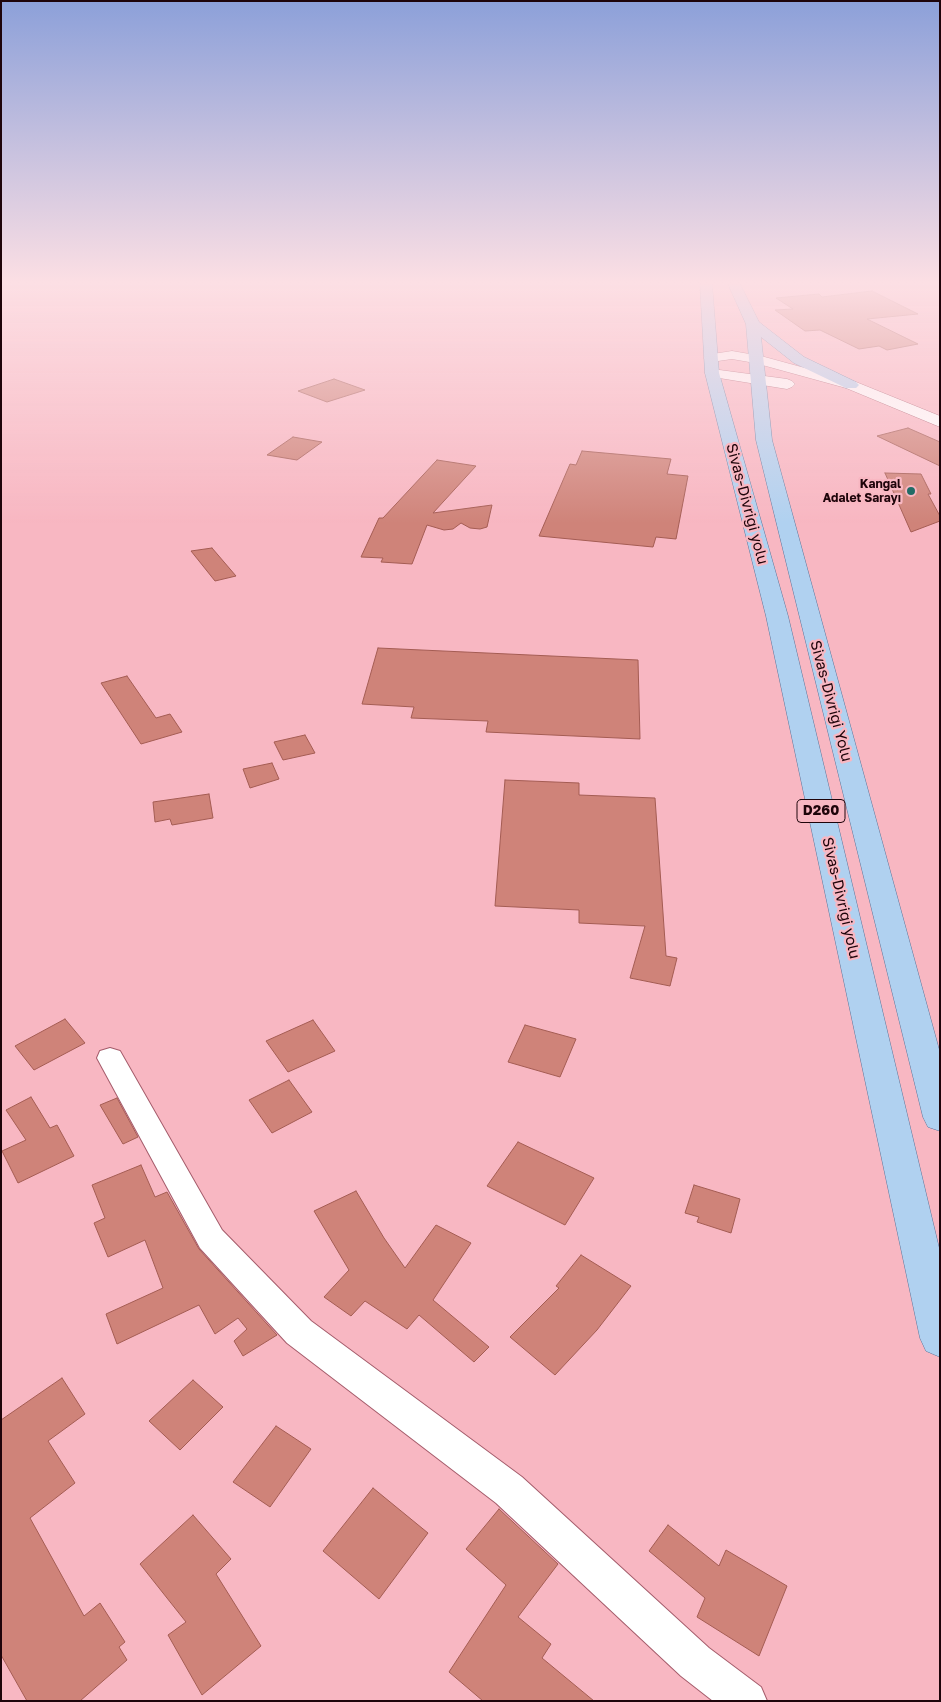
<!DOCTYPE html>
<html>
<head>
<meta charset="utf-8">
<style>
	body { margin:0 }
	#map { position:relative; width:941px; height:1702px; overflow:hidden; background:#f8b7c2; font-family:"Golos Text",sans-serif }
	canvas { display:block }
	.frame { position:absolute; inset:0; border:2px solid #1e040a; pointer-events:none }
</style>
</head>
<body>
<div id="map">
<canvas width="941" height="1702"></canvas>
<div class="frame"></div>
</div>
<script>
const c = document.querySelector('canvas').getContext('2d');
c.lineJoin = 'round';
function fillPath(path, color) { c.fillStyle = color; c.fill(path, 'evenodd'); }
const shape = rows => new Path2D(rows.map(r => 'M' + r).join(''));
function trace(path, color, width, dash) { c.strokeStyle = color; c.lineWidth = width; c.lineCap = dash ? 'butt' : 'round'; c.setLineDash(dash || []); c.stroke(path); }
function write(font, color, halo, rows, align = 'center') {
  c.font = font + ' "Golos Text",sans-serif'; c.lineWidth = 4.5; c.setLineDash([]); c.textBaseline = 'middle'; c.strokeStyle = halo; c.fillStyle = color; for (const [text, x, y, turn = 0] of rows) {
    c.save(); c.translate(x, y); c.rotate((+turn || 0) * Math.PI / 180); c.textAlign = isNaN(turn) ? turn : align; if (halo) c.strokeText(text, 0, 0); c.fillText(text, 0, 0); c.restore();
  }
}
const building = shape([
	[872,291,918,314,867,319,918,344,887,350,879,346,859,349,820,330,805,331,775,310,793,309,776,298,819,294,822,297,872,291],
	[334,379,365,390,327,402,298,391,334,379],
	[908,428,940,442,940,466,877,436,908,428],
	[293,437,322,442,297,460,267,455,293,437],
	[582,451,671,459,667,474,688,476,676,539,656,537,653,547,539,536,570,464,576,465,582,451],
	[437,460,476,466,433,513,492,505,487,527,480,529,470,528,461,523,453,529,444,530,427,525,412,564,381,562,383,558,361,557,379,518,383,518,437,460],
	[885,473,921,474,931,494,928,494,940,516,940,521,911,532,885,473],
	[212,548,236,576,215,581,191,551,212,548],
	[378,648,638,660,640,739,486,732,488,721,411,718,414,707,362,704,378,648],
	[127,676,156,718,170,714,182,732,141,744,101,683,127,676],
	[305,735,315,753,283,760,274,742,305,735],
	[272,763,279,779,250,788,243,769,272,763],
	[505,780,579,783,579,795,655,798,666,956,677,958,670,986,630,978,645,926,579,923,579,910,495,906,505,780],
	[209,794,213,818,172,825,170,819,155,822,153,802,209,794],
	[65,1019,85,1043,34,1070,15,1046,65,1019],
	[313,1020,335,1051,288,1072,266,1041,313,1020],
	[525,1025,576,1039,560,1077,508,1062,525,1025],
	[289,1080,312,1112,272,1133,249,1100,289,1080],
	[31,1097,50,1128,57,1125,74,1156,18,1183,2,1151,26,1140,6,1110,31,1097],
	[117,1098,138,1137,123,1144,100,1105,117,1098],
	[518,1142,594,1178,565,1225,487,1186,518,1142],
	[141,1165,155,1197,167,1192,199,1249,277,1335,243,1356,234,1341,247,1329,238,1318,215,1334,199,1305,117,1344,106,1314,163,1288,145,1240,108,1257,94,1223,105,1218,92,1185,141,1165],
	[694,1185,740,1199,731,1233,697,1222,699,1217,685,1213,694,1185],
	[356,1191,384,1238,405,1268,436,1225,471,1243,433,1300,489,1347,474,1362,419,1315,407,1329,365,1301,351,1316,324,1297,349,1270,314,1211,356,1191],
	[581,1255,631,1286,597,1330,555,1375,510,1337,559,1288,556,1286,581,1255],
	[62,1378,85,1414,48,1441,75,1483,30,1518,84,1616,100,1603,125,1642,119,1647,127,1660,80,1701,27,1701,1,1655,1,1420,62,1378],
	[193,1380,223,1407,180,1450,149,1421,193,1380],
	[276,1426,311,1449,270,1507,233,1482,276,1426],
	[373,1488,428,1533,379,1599,323,1551,373,1488],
	[499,1509,558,1564,518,1617,551,1644,542,1658,594,1701,483,1701,449,1672,506,1585,466,1549,499,1509],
	[193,1515,231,1559,216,1574,261,1646,202,1695,168,1635,186,1622,140,1564,193,1515],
	[668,1525,719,1566,726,1550,787,1586,759,1656,697,1617,705,1598,649,1551,668,1525]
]);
fillPath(building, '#cf8379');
trace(building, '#a45c53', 1);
const minor = shape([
	[110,1048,120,1051,222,1230,311,1321,522,1477,709,1648,761,1687,767,1701,713,1701,681,1676,496,1503,287,1343,200,1248,97,1058,100,1051,110,1048]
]);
const tertiary = shape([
	[732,351,761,356,856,382,940,416,940,427,846,388,755,363,732,359,711,362,706,361,704,358,706,355,732,351],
	[712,369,787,379,792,381,795,384,792,387,787,389,707,376,705,373,707,370,712,369]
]);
const primary = shape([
	[700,284,712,284,719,373,788,616,940,1252,940,1357,926,1351,920,1338,766,616,705,373,700,284],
	[728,284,740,284,759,322,804,357,856,382,859,385,856,388,846,388,794,363,761,337,772,440,940,1053,940,1131,928,1127,923,1117,756,440,746,324,728,284]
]);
trace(minor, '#a55c6b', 2);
trace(tertiary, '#a55c6b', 1);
trace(primary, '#5a7599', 1);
fillPath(minor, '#fff');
fillPath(tertiary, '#fff');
fillPath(primary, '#b0d1f0');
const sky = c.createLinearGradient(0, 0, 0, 523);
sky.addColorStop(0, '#8ca0d9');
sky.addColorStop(0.54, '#fcdfe4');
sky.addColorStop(1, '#fcdfe400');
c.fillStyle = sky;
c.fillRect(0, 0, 941, 523);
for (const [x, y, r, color] of [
	[911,491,5,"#216c66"]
]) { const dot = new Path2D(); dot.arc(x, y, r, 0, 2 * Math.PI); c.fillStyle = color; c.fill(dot); trace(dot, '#f8b7c2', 2); }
write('bold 12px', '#1e040a', '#f8b7c2', [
	["Kangal",901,484],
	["Adalet Sarayı",901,498]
], 'right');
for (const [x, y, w] of [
	[821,811,48]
]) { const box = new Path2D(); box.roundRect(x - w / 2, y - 11.5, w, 23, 4); c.fillStyle = '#f8b7c2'; c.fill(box); trace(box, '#1e040a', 1); }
write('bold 14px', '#1e040a', null, [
	["D260",821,811]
]);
write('15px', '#1e040a', '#f8b7c2', [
	["Sivas-Divriği yolu",747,504,75],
	["Sivas-Divriği Yolu",831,701,75],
	["Sivas-Divriği yolu",841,898,77]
]);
</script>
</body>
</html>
